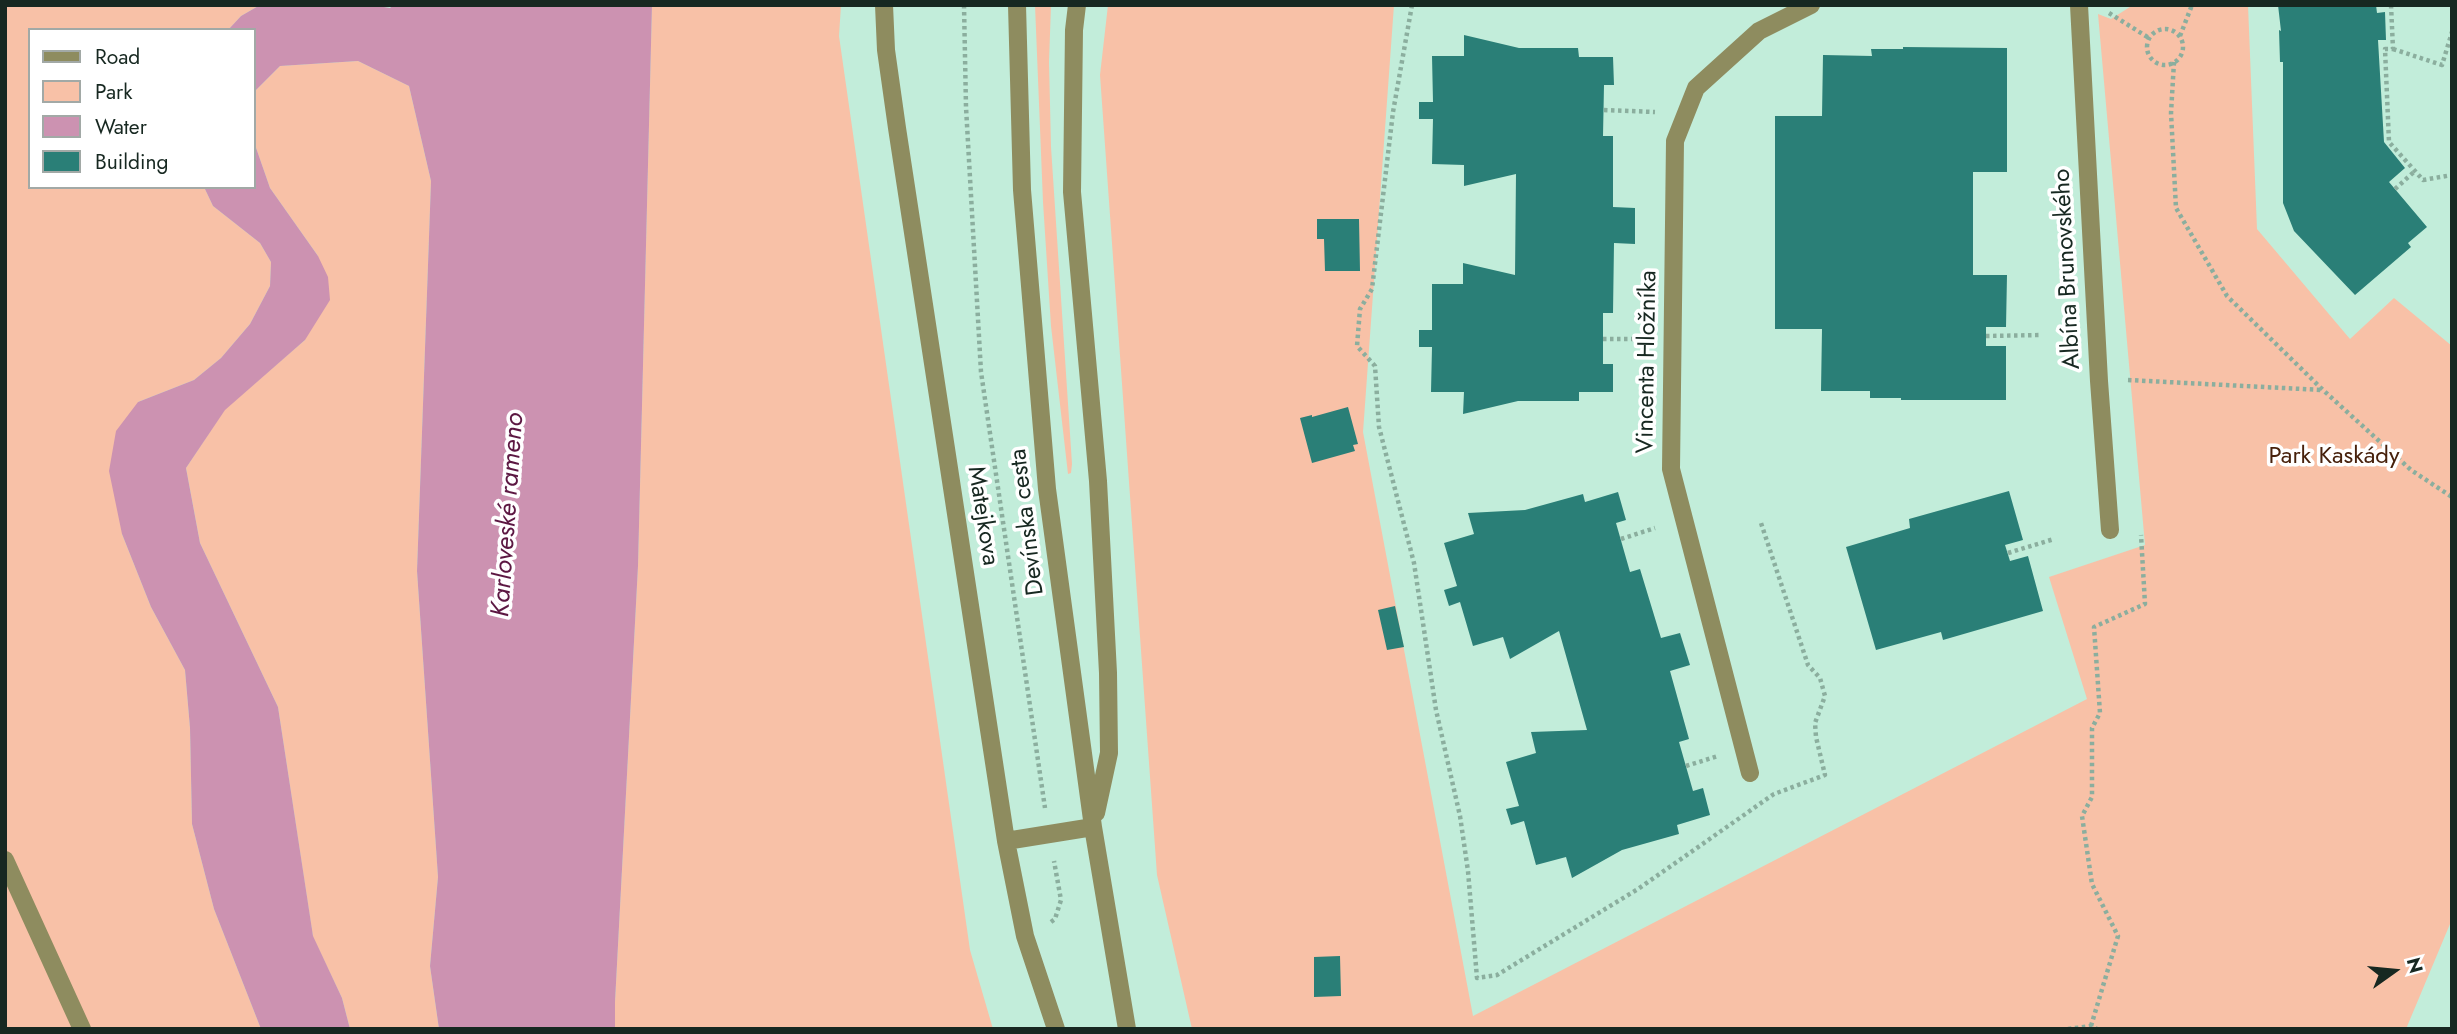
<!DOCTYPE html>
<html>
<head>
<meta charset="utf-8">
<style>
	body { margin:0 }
	#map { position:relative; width:2457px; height:1034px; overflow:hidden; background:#c2edda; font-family:Jost,sans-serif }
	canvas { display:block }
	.frame { position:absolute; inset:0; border:7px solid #172821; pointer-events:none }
	.legend { position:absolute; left:28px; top:28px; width:228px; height:161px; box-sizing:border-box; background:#fff; border:2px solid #a2a9a6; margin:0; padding:9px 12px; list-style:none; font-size:21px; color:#172821 }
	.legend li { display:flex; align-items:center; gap:14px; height:35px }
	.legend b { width:35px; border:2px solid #a2a9a6 }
	.north { position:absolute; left:2359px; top:936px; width:70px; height:70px; -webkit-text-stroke:5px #fff; paint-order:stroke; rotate:75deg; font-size:19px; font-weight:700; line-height:28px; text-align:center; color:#172821 }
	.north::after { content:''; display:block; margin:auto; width:24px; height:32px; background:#172821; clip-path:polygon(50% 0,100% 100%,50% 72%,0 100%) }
</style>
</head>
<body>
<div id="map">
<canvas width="2457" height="1034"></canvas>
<div class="frame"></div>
<ul class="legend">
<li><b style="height:9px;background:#8e8c5f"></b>Road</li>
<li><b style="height:19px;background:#f8c1a7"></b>Park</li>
<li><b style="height:19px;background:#cc92b1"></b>Water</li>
<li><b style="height:19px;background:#2a7f77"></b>Building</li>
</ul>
<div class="north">N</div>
</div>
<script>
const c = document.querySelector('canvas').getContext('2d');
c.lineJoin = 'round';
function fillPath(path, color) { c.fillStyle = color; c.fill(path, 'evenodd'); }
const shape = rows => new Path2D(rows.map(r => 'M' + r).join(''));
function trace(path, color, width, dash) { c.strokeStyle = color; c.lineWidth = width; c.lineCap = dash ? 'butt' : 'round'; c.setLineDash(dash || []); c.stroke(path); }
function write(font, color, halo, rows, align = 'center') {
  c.font = font + ' Jost,sans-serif'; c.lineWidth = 7; c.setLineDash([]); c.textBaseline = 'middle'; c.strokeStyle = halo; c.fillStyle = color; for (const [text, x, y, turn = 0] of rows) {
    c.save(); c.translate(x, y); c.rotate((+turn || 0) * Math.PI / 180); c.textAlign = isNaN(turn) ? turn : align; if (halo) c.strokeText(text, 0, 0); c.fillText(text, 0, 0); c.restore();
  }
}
fillPath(shape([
	[5,5,260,5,241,16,228,30,30,30,30,187,204,187,213,206,260,243,271,262,270,286,250,324,221,358,194,380,138,402,122,534,151,607,185,670,190,728,192,824,214,909,261,1029,5,1029],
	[652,5,841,5,839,36,970,950,993,1029,615,1029,615,1002,638,566],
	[1035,5,1051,5,1049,62,1051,147,1072,464,1071,473,1068,474,1051,326,1043,202],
	[1108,5,1394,5,1363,432,1473,1016,2087,699,2049,577,2145,545,2098,14,2111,19,2133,5,2248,5,2257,229,2350,339,2394,298,2452,346,2452,926,2450,924,2406,1029,1192,1029,1157,875,1100,75],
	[358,61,409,86,431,181,417,571,438,877,430,966,439,1029,350,1029,342,998,313,937,278,707,200,543,186,468,225,409,305,340,318,256,270,188,254,142,255,91,280,66]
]), '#f8c1a7');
fillPath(shape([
	[260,5,372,5,390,8,393,5,652,5,638,566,615,1002,615,1029,439,1029,430,966,438,877,417,571,431,181,409,86,358,61,280,66,255,91,254,118,254,30,228,30,241,16],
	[254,142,270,188,318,256,328,277,330,300,305,340,225,410,186,468,200,543,278,707,313,936,342,998,350,1029,261,1029,214,909,192,824,190,728,185,670,151,607,122,534,109,471,116,431,138,402,194,380,221,358,250,324,270,286,271,262,260,243,213,206,204,187,254,187]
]), '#cc92b1');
fillPath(shape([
	[2278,5,2376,5,2377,13,2385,12,2386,40,2378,40,2384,142,2405,168,2389,182,2427,227,2408,243,2411,247,2355,295,2294,231,2283,203,2283,62,2280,62,2279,30,2281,31],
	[1464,35,1519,48,1578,48,1579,57,1613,57,1614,85,1604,85,1603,136,1613,136,1613,207,1635,208,1635,244,1614,243,1613,313,1603,313,1603,364,1613,364,1613,392,1579,392,1579,401,1518,401,1463,414,1464,392,1431,392,1432,347,1419,347,1419,330,1432,330,1432,284,1463,284,1463,263,1515,275,1516,174,1464,186,1464,165,1432,164,1433,119,1419,119,1419,102,1433,102,1432,56,1464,56],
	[1903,47,2007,48,2007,172,1973,172,1973,275,2007,275,2006,327,1986,327,1986,346,2006,346,2006,400,1901,400,1901,398,1870,398,1870,391,1821,391,1822,329,1775,329,1775,116,1822,116,1823,55,1872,56,1871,49,1903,49],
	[1317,219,1359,219,1360,271,1325,271,1324,239,1317,239],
	[1348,407,1358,444,1353,445,1355,451,1312,463,1300,418,1312,415,1312,417],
	[2009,491,2023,540,2005,545,2010,561,2028,556,2043,611,1943,640,1941,632,1876,650,1846,547,1910,528,1909,519],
	[1618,492,1626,520,1616,523,1630,572,1640,569,1661,638,1680,633,1690,665,1670,671,1689,739,1679,742,1693,791,1703,788,1710,815,1677,825,1679,834,1622,850,1572,878,1566,857,1536,865,1524,821,1511,825,1506,809,1519,806,1506,762,1536,753,1531,732,1587,730,1559,631,1510,659,1503,637,1473,646,1460,602,1449,606,1444,590,1457,586,1444,543,1474,534,1468,513,1525,510,1583,494,1585,502],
	[1395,606,1404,647,1387,650,1378,610],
	[1340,956,1341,996,1314,997,1314,957]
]), '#2a7f77');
trace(shape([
	[964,5,966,107,981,372,1045,808],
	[1412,5,1393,112,1372,289,1360,309,1357,346,1375,366,1379,427,1414,563,1436,710,1460,816,1468,871,1477,978,1497,975,1638,889,1774,794,1825,775,1816,737,1815,723,1825,696,1820,678,1808,665,1761,523],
	[2391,5,2393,49,2385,49,2389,142,2423,180,2452,175],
	[2109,13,2149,38],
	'2147 47a18 18 0 1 1 36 0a18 18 0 1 1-36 0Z',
	[2180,36,2192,5],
	[2393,49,2442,65,2452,32],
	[2174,62,2171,113,2176,208,2227,296,2323,390,2411,470,2452,497],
	[1604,110,1655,112],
	[2395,189,2415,171],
	[1986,336,2042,335],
	[1603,339,1646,339],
	[2128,380,2322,390],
	[1621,539,1655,528],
	[2008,553,2054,539],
	[1686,766,1718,756],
	[1051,922,1055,919,1061,900,1054,861],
	[2091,1026,2118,936,2092,884,2082,816,2092,797,2092,728,2100,713,2094,627,2145,604,2141,535],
	[2068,1029,2091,1026,2097,1029]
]), '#8bae9e', 4.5, [3.5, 3.5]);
trace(shape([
	[884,5,886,50,897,128,1006,841,1025,936,1056,1029],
	[1017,5,1022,190,1047,489,1093,827,1127,1029],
	[1077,5,1074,30,1072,192,1098,481,1108,673,1109,753,1096,813],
	[2079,5,2099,381,2110,530],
	[1750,773,1671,469,1675,141,1696,88,1759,31,1811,5],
	[1006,841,1093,827],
	[5,860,82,1029]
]), '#8e8c5f', 18);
write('24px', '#172821', '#fff', [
	["Albína Brunovského",2068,269,-93],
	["Vincenta Hložníka",1648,362,-89],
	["Matejkova",982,516,81],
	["Devínska cesta",1028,522,-97]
]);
write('24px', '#47210c', '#fff', [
	["Park Kaskády",2334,457]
]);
write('italic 26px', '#5c1742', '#fff', [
	["Karloveské rameno",509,515,-86]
]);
</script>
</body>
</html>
